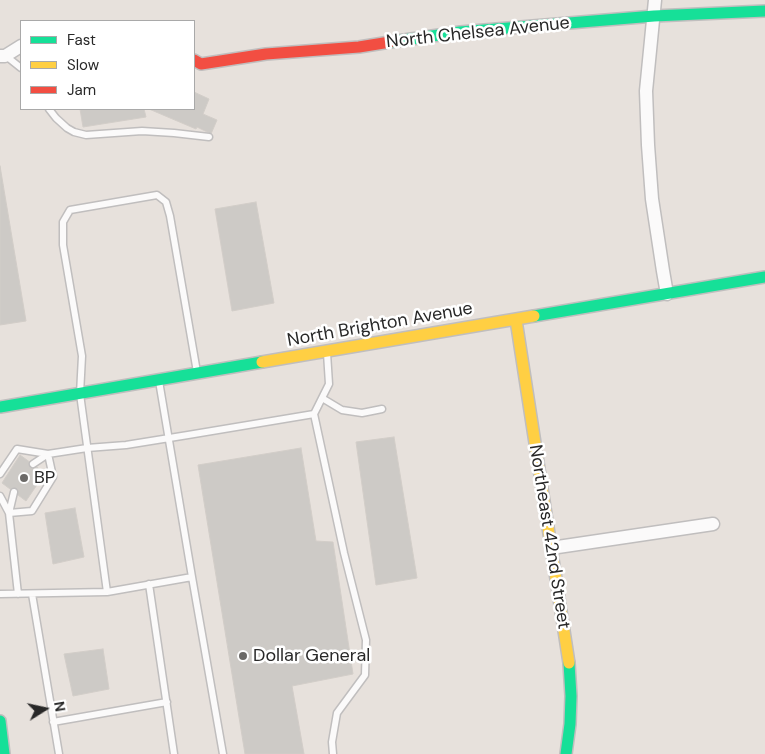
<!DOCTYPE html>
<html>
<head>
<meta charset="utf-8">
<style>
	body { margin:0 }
	#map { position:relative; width:765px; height:754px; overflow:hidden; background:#e7e1dc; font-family:"DM Sans",sans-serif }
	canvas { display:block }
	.legend { position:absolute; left:20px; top:20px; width:175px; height:90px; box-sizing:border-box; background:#fff; border:1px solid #a9a9a9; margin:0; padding:6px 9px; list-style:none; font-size:15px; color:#282828 }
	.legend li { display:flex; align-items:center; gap:10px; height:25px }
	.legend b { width:25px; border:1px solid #a9a9a9 }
	.north { position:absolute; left:20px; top:684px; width:50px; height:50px; -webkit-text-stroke:4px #fff; paint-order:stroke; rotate:80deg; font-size:14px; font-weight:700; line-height:20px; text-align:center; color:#282828 }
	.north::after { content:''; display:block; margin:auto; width:18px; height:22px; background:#282828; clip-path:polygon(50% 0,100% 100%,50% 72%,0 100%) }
</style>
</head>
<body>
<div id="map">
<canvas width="765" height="754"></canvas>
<ul class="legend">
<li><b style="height:6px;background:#16e098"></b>Fast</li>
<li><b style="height:6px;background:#ffcf43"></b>Slow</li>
<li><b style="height:6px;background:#f24e42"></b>Jam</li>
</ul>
<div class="north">N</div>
</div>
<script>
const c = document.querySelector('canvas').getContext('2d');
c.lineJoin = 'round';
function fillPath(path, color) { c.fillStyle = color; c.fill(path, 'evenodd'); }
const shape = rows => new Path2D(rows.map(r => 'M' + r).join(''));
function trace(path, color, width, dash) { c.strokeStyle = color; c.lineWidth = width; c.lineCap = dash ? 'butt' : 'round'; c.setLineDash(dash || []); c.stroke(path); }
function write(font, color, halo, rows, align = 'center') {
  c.font = font + ' "DM Sans",sans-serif'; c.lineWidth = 5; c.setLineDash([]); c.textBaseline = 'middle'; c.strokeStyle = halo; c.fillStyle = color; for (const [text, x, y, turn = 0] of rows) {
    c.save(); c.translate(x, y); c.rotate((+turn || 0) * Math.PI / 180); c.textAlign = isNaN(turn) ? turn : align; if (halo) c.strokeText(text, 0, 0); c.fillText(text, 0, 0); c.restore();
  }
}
const building = shape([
	[194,92,209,99,203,114,217,120,211,134,197,127,196,129,149,109,194,109,194,92],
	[80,109,144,109,146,117,83,127,80,109],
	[0,166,26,321,0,325,0,166],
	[256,202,274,303,232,311,215,209,256,202],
	[394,437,417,578,376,585,356,442,394,437],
	[301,448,316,541,333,542,353,674,292,686,304,754,245,754,198,465,301,448],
	[20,455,45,473,26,501,2,483,20,455],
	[75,508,84,557,53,564,45,513,75,508],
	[103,649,109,689,73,696,64,654,103,649]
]);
fillPath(building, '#cdcac6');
trace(building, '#d2cdc8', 1);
const lane = shape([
	[6,56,21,68],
	[49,109,56,118,67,128,74,132,86,135,142,131,174,133,209,137],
	[159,381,192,577,223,754],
	[322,398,342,410,362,413,382,409],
	[314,414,344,553,366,640,365,675,337,713,332,742,333,754],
	[33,464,48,454,87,448,126,445,188,435,314,414,329,384,327,353],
	[0,474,17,449,48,454,53,477,32,511,9,513,0,496],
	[14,492,9,513,18,594],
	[149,584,174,754],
	[107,592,80,394,82,356,63,245,63,222,70,210,157,195,166,202,170,216,197,372],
	[0,594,107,592,192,577],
	[32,594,59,754],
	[53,722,167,702]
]);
const street = shape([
	[655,0,646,91,648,145,652,199,663,271,667,294],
	[0,56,5,56,21,46],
	[551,548,713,524]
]);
const fast = shape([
	[390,42,460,32,654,16,765,11],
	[534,316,765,277],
	[0,407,262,362],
	[0,721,4,754],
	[566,754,570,724,571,696,569,663]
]);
const slow = shape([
	[516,320,569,663],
	[262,362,534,316]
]);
const jam = shape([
	[194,60,201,64,266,54,359,47,390,42]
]);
trace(lane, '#c0bebe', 9);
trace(street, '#c0bebe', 15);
trace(fast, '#c0bebe', 14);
trace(slow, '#c0bebe', 14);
trace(jam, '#c0bebe', 14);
trace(lane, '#fbfafa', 6);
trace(street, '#fbfafa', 12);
trace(fast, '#16e098', 11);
trace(slow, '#ffcf43', 11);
trace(jam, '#f24e42', 11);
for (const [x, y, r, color] of [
	[24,478,5,"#6b6967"],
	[243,656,5,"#6b6967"]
]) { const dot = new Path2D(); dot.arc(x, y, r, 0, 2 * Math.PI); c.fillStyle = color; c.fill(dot); trace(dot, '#fff', 2); }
write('18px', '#282828', '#fff', [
	["North Chelsea Avenue",478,33,-6],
	["North Brighton Avenue",380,325,-10],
	["Northeast 42nd Street",549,537,81]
]);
write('18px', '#282828', '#fff', [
	["BP",34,478],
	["Dollar General",253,656]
], 'left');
</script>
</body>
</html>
